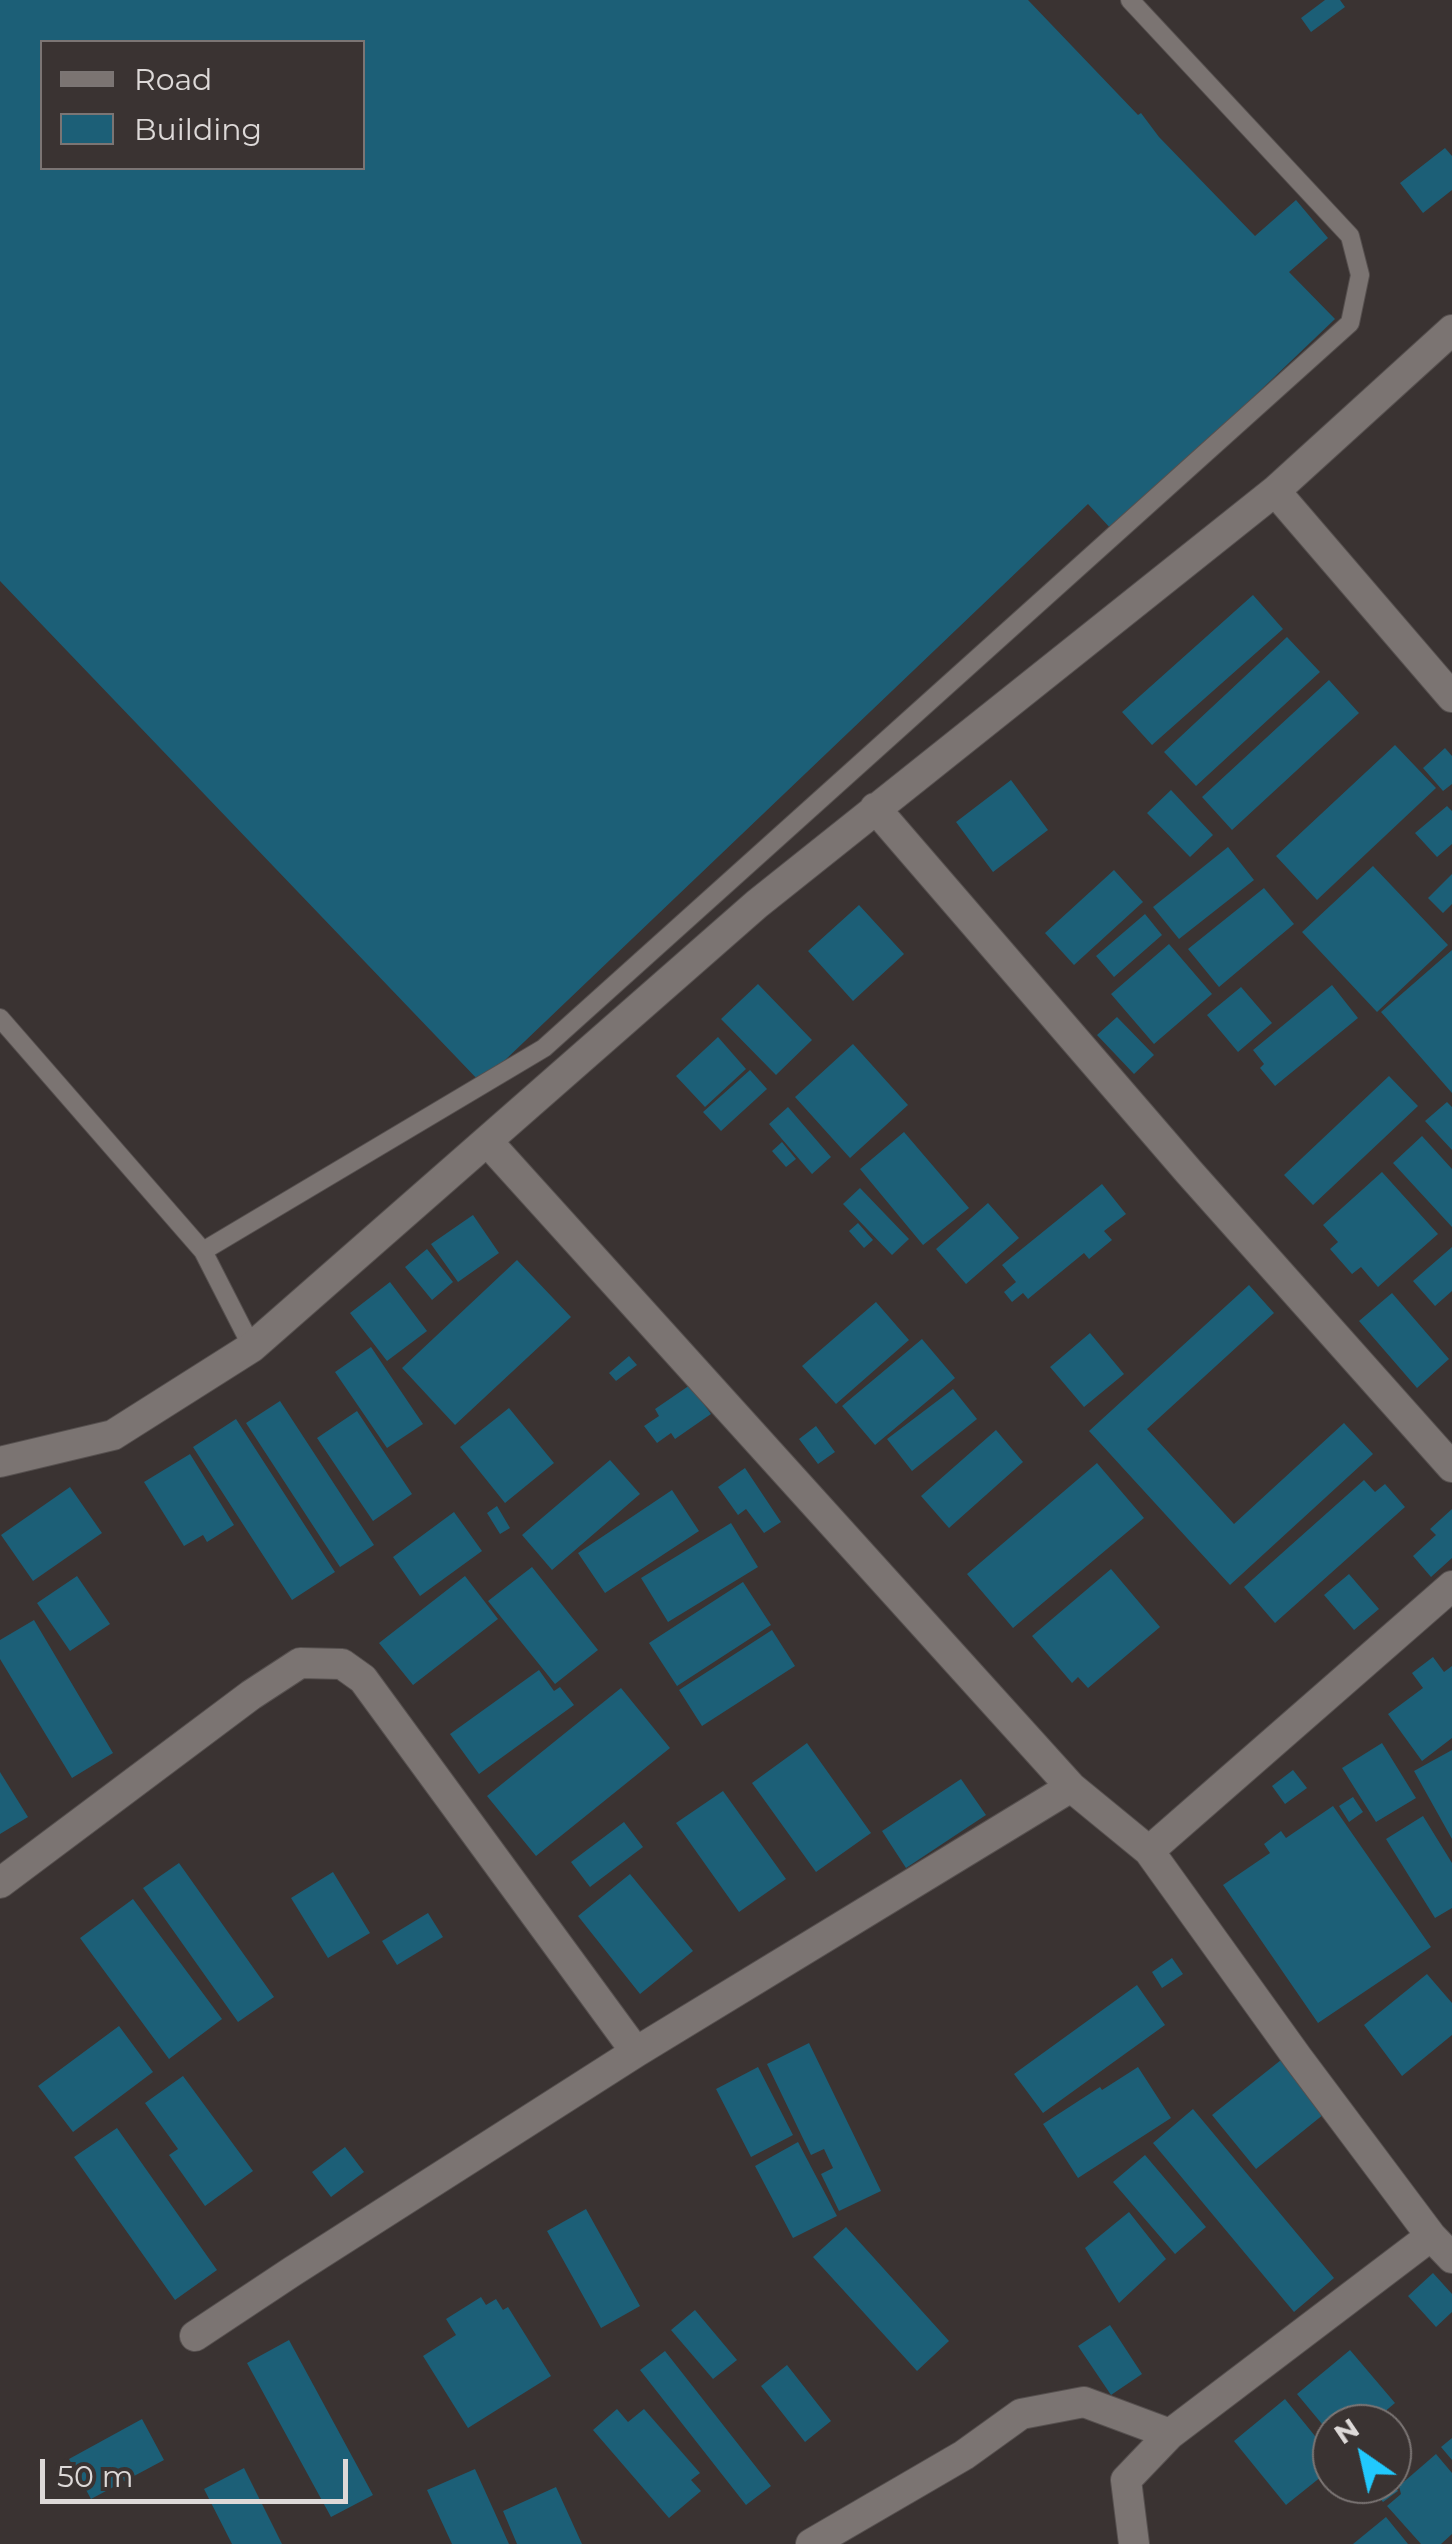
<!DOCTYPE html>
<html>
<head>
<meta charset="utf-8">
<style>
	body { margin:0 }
	#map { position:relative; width:1452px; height:2544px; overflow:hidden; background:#3a3332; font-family:Montserrat,sans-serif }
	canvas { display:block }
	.legend { position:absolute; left:40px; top:40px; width:325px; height:130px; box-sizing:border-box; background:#3a3332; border:2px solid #7b7574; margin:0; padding:12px 18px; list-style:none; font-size:30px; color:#ddd9d8 }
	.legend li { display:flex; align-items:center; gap:20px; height:50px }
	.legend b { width:50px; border:2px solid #7b7574 }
	.north { position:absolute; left:1312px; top:2404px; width:100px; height:100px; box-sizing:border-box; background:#3a3332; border:2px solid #7b7574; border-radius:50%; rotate:326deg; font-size:28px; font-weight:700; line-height:40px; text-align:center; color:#ddd9d8 }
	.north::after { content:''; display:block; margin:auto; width:35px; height:45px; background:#21c9fd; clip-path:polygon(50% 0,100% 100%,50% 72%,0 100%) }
	.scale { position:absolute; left:40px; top:2459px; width:308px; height:45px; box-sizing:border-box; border:5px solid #ddd9d8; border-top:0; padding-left:12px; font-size:30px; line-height:35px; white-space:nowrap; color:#ddd9d8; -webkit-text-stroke:8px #3a3332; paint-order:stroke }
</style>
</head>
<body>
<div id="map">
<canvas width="1452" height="2544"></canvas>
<ul class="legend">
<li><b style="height:12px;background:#7b7472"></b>Road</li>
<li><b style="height:28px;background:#1c5f77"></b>Building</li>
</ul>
<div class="north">N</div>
<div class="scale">50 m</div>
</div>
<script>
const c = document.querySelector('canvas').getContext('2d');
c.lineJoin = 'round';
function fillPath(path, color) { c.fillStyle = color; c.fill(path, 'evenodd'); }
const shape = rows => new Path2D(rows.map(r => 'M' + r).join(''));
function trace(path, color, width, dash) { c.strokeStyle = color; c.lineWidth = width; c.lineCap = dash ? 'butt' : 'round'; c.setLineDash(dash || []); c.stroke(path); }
fillPath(shape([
	[0,0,1028,0,1138,115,1141,113,1159,137,1255,236,1296,200,1328,238,1289,272,1335,319,1113,531,1088,504,481,1083,0,581],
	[42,42,362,42,362,168,42,168],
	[1325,0,1340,0,1345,7,1311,32,1301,18],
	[1445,148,1452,156,1452,190,1423,213,1400,183],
	[1253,595,1283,629,1152,745,1122,712],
	[1287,637,1320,672,1196,786,1164,752],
	[1329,680,1359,713,1232,830,1202,797],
	[1395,745,1436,788,1317,900,1276,856],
	[1445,748,1452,756,1452,784,1443,791,1423,768],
	[1011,780,1048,830,993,872,956,822],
	[1171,790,1213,835,1190,857,1147,813],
	[1447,806,1452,811,1452,844,1437,857,1415,833],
	[1228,847,1254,880,1179,939,1153,907],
	[1373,866,1448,945,1377,1012,1302,932],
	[1114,870,1143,902,1074,965,1045,933],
	[1452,874,1452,904,1443,913,1428,898],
	[1264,888,1294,924,1219,987,1188,949],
	[859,905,904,954,853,1001,808,951],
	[1145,914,1162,935,1114,977,1096,956],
	[1169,944,1212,994,1154,1044,1111,994],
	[1452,950,1452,1093,1381,1012],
	[758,984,812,1040,776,1075,721,1019],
	[1332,985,1358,1018,1275,1086,1260,1068,1264,1064,1253,1050],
	[1241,987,1272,1023,1238,1052,1207,1015],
	[1117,1017,1154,1055,1134,1074,1097,1035],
	[718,1037,746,1069,705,1107,676,1076],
	[853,1044,908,1105,850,1158,795,1097],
	[750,1070,767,1089,721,1131,703,1112],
	[1389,1076,1418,1106,1313,1205,1284,1175],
	[1447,1102,1452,1107,1452,1150,1425,1121],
	[788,1107,831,1157,812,1174,769,1124],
	[904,1132,969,1208,923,1245,860,1169],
	[1422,1136,1452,1169,1452,1227,1393,1163],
	[782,1142,796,1159,786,1167,772,1151],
	[1382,1172,1438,1234,1378,1287,1361,1267,1352,1274,1330,1249,1338,1242,1323,1225],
	[1102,1184,1126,1214,1104,1231,1112,1240,1089,1259,1084,1253,1028,1299,1023,1293,1012,1302,1004,1292,1016,1282,1002,1265],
	[860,1188,909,1239,892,1255,843,1204],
	[988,1203,1019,1238,966,1284,936,1249],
	[473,1215,499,1253,458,1282,431,1244],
	[858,1223,873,1240,864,1248,849,1231],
	[1452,1247,1452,1291,1435,1306,1413,1281],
	[427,1249,453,1282,432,1300,405,1267],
	[517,1260,571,1317,455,1425,402,1368],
	[390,1282,427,1331,387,1361,350,1313],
	[1249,1285,1274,1313,1147,1429,1234,1524,1344,1423,1373,1454,1230,1585,1089,1431],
	[1392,1293,1449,1359,1417,1388,1359,1321],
	[876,1302,909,1340,836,1404,802,1366],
	[1090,1333,1124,1374,1084,1407,1050,1367],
	[922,1339,955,1378,875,1445,842,1406],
	[371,1347,423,1424,387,1448,335,1372],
	[629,1356,637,1365,616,1381,609,1373],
	[690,1385,711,1414,675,1439,671,1433,657,1443,644,1426,659,1416,655,1409],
	[953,1389,977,1419,912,1471,887,1439],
	[280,1401,374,1545,340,1567,246,1423],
	[509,1408,554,1463,505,1503,460,1447],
	[357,1411,412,1494,373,1521,317,1438],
	[236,1419,335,1572,292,1600,193,1447],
	[816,1426,835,1452,818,1464,799,1439],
	[996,1430,1023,1462,949,1528,921,1496],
	[190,1454,234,1525,207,1542,203,1535,184,1546,144,1482],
	[610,1460,640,1494,552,1570,522,1535],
	[1097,1463,1144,1518,1013,1628,967,1574],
	[745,1468,781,1522,764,1533,746,1509,738,1515,718,1487],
	[1364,1480,1375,1492,1385,1484,1405,1507,1275,1623,1244,1587],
	[70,1487,102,1533,33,1581,1,1535],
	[672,1490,699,1531,605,1593,578,1553],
	[497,1506,510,1528,500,1534,487,1513],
	[1452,1509,1452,1558,1431,1577,1413,1556,1436,1535,1430,1529],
	[454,1512,482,1551,420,1596,393,1557],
	[731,1523,758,1567,668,1622,641,1578],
	[532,1567,598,1650,555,1684,488,1601],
	[1111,1569,1160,1627,1088,1688,1078,1677,1072,1683,1032,1636],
	[1349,1574,1379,1609,1354,1630,1324,1595],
	[77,1576,110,1624,70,1651,37,1603],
	[465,1576,498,1619,413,1685,379,1643],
	[743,1582,771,1625,677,1686,649,1643],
	[34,1620,113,1753,72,1778,0,1659,0,1640],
	[772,1630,795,1666,702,1726,679,1690],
	[1433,1657,1444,1672,1452,1666,1452,1738,1422,1761,1388,1714,1423,1688,1412,1673],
	[539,1670,554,1691,560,1687,574,1705,479,1774,450,1734],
	[621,1688,670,1748,536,1856,487,1796],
	[807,1743,871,1833,816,1872,752,1783],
	[1382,1743,1416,1798,1376,1822,1342,1768],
	[1452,1750,1452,1839,1414,1771],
	[1293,1770,1307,1788,1285,1804,1272,1786],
	[0,1772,28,1817,0,1834],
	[961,1779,986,1815,906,1868,882,1831],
	[723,1791,786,1879,739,1912,676,1823],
	[1353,1797,1363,1812,1349,1822,1339,1806],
	[1333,1806,1431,1947,1318,2023,1223,1885,1270,1853,1264,1844,1281,1831,1286,1838],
	[1423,1816,1452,1863,1452,1908,1435,1918,1386,1839],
	[624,1822,643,1847,590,1887,571,1862],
	[179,1863,274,1997,238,2022,143,1888],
	[333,1872,370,1933,328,1958,291,1898],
	[630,1874,693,1951,640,1994,578,1916],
	[133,1899,222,2019,169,2059,80,1938],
	[428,1913,443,1937,397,1965,382,1941],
	[1172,1958,1183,1974,1162,1988,1152,1972],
	[1427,1974,1452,2003,1452,2035,1402,2076,1364,2025],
	[1137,1985,1165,2025,1043,2113,1014,2074],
	[119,2026,153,2072,73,2132,38,2086],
	[809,2043,881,2191,839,2211,821,2174,833,2168,824,2149,811,2155,767,2064],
	[1286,2056,1329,2110,1256,2169,1212,2115],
	[758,2067,793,2135,751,2157,716,2089],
	[1138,2067,1171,2118,1078,2178,1043,2124,1100,2087,1102,2090],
	[183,2076,253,2171,205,2206,169,2155,178,2149,145,2103],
	[1193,2109,1334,2278,1294,2312,1153,2143],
	[117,2128,217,2270,175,2300,74,2157],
	[798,2142,837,2216,793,2238,755,2166],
	[345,2147,364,2172,331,2197,312,2172],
	[1145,2155,1206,2227,1175,2254,1113,2182],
	[586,2209,640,2306,601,2328,547,2231],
	[1129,2212,1166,2259,1119,2303,1085,2248],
	[846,2227,949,2341,917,2371,813,2257],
	[1433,2273,1452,2294,1452,2312,1436,2327,1408,2296],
	[481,2297,486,2305,496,2299,503,2310,508,2307,551,2376,468,2428,423,2356,456,2335,446,2319],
	[695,2310,737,2360,713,2379,671,2330],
	[1110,2325,1142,2374,1111,2395,1078,2346],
	[289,2340,373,2495,331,2517,247,2363],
	[1350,2350,1395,2403,1370,2424,1332,2424,1332,2436,1297,2394],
	[665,2351,771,2486,746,2505,640,2370],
	[787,2365,831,2421,805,2442,761,2386],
	[1285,2399,1332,2457,1332,2468,1286,2505,1234,2441],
	[617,2409,628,2422,644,2409,700,2473,691,2480,701,2491,669,2518,593,2430],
	[142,2419,164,2460,91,2499,69,2459],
	[1452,2438,1452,2460,1441,2447],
	[1436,2454,1452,2473,1452,2534,1441,2544,1421,2544,1387,2506,1401,2494,1399,2486],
	[244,2468,282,2544,232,2544,204,2489],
	[475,2469,509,2544,452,2544,427,2490],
	[1376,2484,1393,2484,1398,2491,1383,2502,1371,2488],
	[556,2487,582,2544,517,2544,503,2511],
	[1386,2517,1408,2544,1353,2544]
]), '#1c5f77');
const service = shape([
	[0,1018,203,1251,252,1347],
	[203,1251,544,1048,1350,323,1360,275,1350,236,1130,0]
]);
const minor = shape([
	[1275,491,1452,697],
	[875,808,1189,1172,1452,1467],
	[487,1141,1071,1787,1149,1851,1297,2057,1431,2236,1452,2258],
	[0,1462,113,1435,252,1347,757,904,1275,491,1452,330],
	[1149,1851,1452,1586],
	[0,1883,251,1695,300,1663,342,1664,363,1679,636,2052],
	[195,2336,293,2271,636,2052,1071,1787],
	[811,2544,964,2455,1021,2414,1084,2402,1170,2434],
	[1134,2544,1126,2480,1170,2434,1431,2236]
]);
trace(service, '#56504f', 20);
trace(minor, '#56504f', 32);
trace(service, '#7b7472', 18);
trace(minor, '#7b7472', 30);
</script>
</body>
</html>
